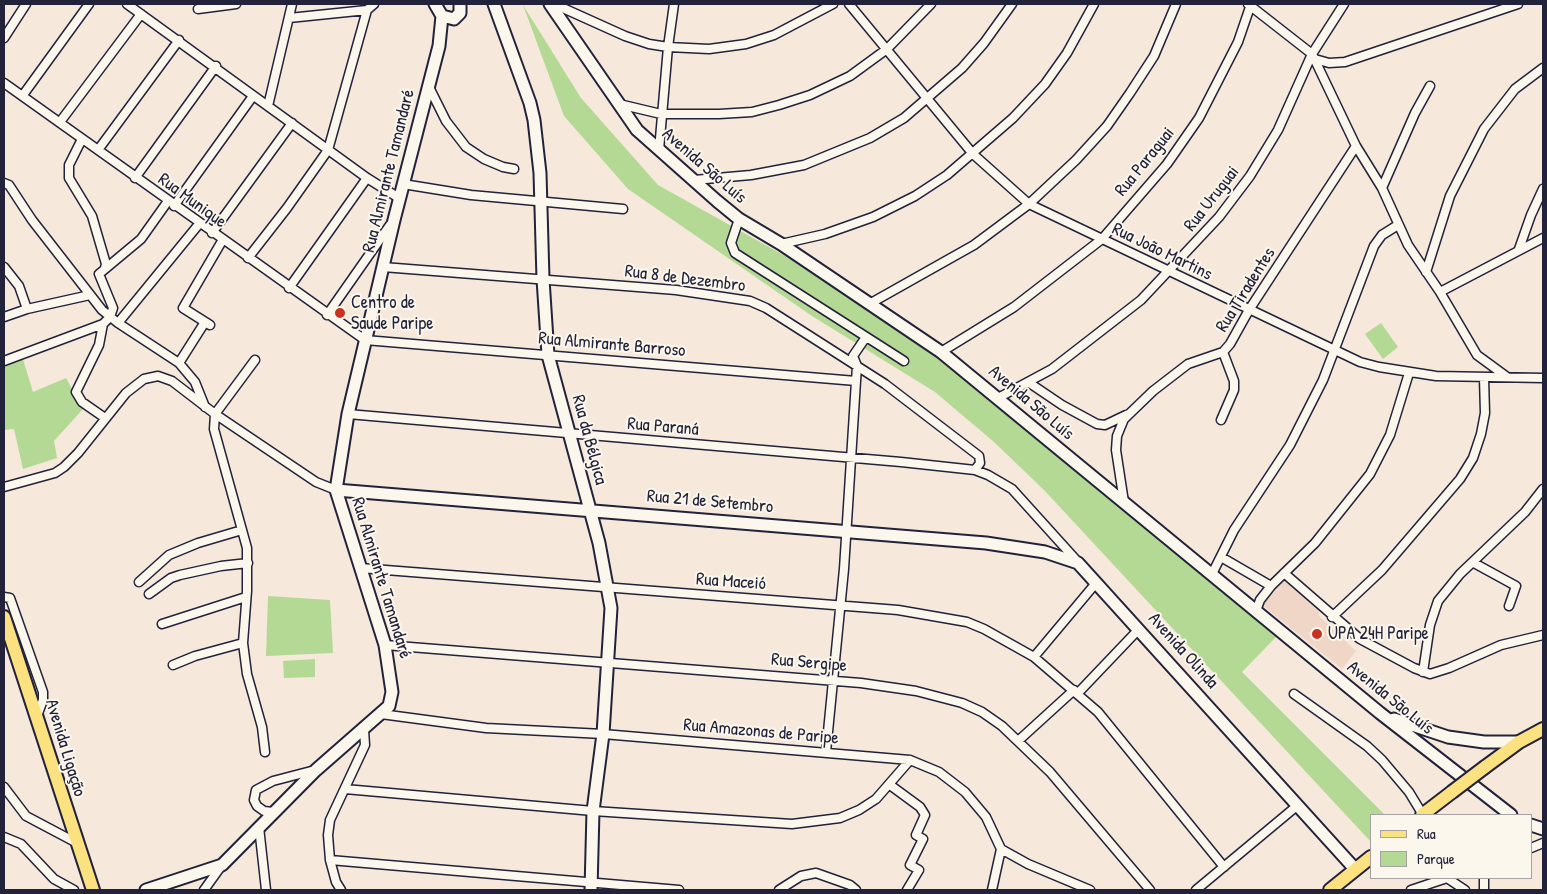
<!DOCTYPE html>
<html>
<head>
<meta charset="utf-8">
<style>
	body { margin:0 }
	#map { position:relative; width:1547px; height:894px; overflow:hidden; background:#f6e8db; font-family:"Patrick Hand",sans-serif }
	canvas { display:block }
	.frame { position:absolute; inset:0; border:5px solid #22223b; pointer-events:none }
	.legend { position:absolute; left:1370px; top:814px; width:162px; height:65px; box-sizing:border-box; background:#fbf7ec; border:1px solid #a4a2a5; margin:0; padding:6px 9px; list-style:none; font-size:15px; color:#22223b }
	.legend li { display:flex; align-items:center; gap:10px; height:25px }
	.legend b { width:25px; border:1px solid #a4a2a5 }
</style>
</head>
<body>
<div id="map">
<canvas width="1547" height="894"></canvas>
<div class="frame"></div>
<ul class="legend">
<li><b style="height:6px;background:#fbe180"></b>Rua</li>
<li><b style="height:14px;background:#b4d994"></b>Parque</li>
</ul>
</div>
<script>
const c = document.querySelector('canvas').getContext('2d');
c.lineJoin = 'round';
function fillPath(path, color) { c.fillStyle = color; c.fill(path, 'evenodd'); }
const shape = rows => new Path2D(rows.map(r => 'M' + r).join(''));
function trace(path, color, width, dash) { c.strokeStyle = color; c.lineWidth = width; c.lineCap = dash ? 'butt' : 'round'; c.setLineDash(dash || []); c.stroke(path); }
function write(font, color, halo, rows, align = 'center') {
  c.font = font + ' "Patrick Hand",sans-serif'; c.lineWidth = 4; c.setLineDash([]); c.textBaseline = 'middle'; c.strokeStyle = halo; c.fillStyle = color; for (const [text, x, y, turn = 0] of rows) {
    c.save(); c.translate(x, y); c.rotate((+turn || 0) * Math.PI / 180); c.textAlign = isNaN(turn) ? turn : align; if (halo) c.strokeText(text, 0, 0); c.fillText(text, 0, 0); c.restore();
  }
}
fillPath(shape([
	[1286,579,1318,609,1319,616,1356,651,1342,669,1262,605]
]), '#f0d6c6');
fillPath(shape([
	[523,5,581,98,658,185,871,304,1124,503,1276,637,1242,672,1385,815,1371,815,1371,842,1044,490,994,442,935,392,812,316,628,189,564,116],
	[1381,323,1398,347,1383,359,1365,334],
	[21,353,33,392,66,378,83,409,54,441,57,458,23,469,14,429,4,430,4,360],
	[268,596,330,600,333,653,266,656],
	[315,659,315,677,284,678,283,661]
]), '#b4d994');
const street = shape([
	[127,4,367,178,399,198],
	[554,4,625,36,649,44,668,47,709,49,746,44,774,35,833,4],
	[849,4,973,154,1029,204,1360,362,1379,367,1436,376,1543,378],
	[1248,4,1312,54,1356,146,1382,188,1408,245,1440,292,1477,355,1507,377],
	[198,9,236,4],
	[289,18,367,10],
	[4,38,26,4],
	[1315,59,1329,63,1345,62,1518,4],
	[4,83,365,340,856,381],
	[429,87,446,121,466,147,484,159,503,167,514,169],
	[23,95,89,4],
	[619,104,661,114,719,114,752,112,779,105,810,95,850,76,887,49,931,4],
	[268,106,292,4],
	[60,122,141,14],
	[82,139,69,165,69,178,92,216,106,264,105,268],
	[98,150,179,40],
	[659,150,668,47,674,4],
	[135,178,216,66],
	[694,180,751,175,804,165,870,138,904,118,962,68,984,43,1012,4],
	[4,183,9,185,32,220,102,310,118,323,179,363,195,382,205,407],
	[403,184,471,195,623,209],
	[1382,188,1415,113,1430,86],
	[174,206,253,96],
	[739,219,731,243,735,253,904,361],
	[212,233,292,123],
	[781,244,825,234,873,217,915,196,947,175,1013,118,1045,84,1067,53,1094,4],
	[1519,249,1531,215,1543,189],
	[248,258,287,208,328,150,367,10,374,4],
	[4,267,19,286,27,309],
	[383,267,676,290,750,301,766,308,885,384,979,456,980,463,975,470],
	[1426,272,1450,196,1484,129,1515,89,1543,68],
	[289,288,367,178],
	[1440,292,1543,238],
	[871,303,974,245,1029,204,1076,160,1107,126,1130,93,1154,56,1176,4],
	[327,315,390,225],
	[4,317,27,309,90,295],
	[118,323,199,224],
	[103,324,99,345,76,392,82,402,105,418],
	[210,325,183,308,222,241],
	[941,352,1014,307,1102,239,1167,164,1199,118,1238,42,1251,4],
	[255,360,215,414,214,429,247,548,247,591,243,643,247,674,262,727,265,752],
	[4,361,103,324,110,317,113,308,99,274,141,239,168,201],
	[179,363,205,322],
	[1028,382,1062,405,1097,424,1105,425,1126,415],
	[998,398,1052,369,1141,300,1219,217,1250,176,1278,130,1312,54,1344,4],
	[348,414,901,462,975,470,988,475,1012,489,1077,561],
	[1221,420,1234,390,1234,381,1223,352],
	[4,487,55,473,64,467,78,453,126,393,144,379,158,376,172,381,215,414,316,482,336,490],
	[1124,502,1116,450,1117,436,1124,419,1153,391,1188,364,1223,352,1230,344,1249,310,1356,146],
	[1221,557,1271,586],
	[1474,563,1516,586,1509,606],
	[360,568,898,610,967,622,984,629,1034,657,1098,712,1224,867],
	[1284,573,1360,639,1414,668,1430,674,1449,668,1501,645,1543,635],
	[1212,574,1234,530,1290,445,1323,380,1374,246,1382,235,1398,225],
	[139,582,169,555,198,543,242,530],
	[149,594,171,578,180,575,221,566,248,563],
	[4,597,10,598,43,692,43,700,37,716],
	[1256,611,1260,600,1271,586,1315,543,1370,474,1390,435,1409,373],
	[1332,617,1382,570,1460,479,1473,458,1481,434,1485,413,1484,378],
	[162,624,246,597],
	[385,645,861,683,916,691,962,703,982,712,1002,726,1050,772,1150,890],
	[1034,657,1096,583],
	[173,665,195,656,243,643],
	[1423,672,1430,625,1438,601,1460,574,1525,512,1543,489],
	[1078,693,1139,629],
	[1294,694,1367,746,1382,760,1409,792,1423,815],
	[381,714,486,728,603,734,910,760,939,772,965,792,986,817,1001,849,1028,864,1090,890],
	[1018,741,1074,690],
	[826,752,844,569,856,381,857,366,853,356,866,337],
	[890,785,920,807,925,815,916,835,923,839,910,865,919,870,907,890],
	[4,787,26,816,77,843],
	[345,789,593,811,792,824,840,818,859,810,876,799,910,760],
	[273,812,264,811,257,806,254,800,256,790,273,781,315,770],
	[259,827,266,890],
	[4,837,21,844,54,879,74,890],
	[1531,848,1543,843],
	[330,860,679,890],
	[1484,889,1484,878],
	[204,890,222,865],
	[341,890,336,882,330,860,328,835,330,820,365,745,364,730],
	[779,890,801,876,816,873,850,885,856,890],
	[992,890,1001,849],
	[1196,890,1298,805],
	[1411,890,1447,878,1465,890]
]);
const secondary = shape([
	[435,4,442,16,454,19,460,13,460,4],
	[494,4,530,103,534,120,540,173,543,279,548,355,599,543,611,608,603,734,593,811,591,890],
	[550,4,637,130,717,201,739,219,781,244,941,352,1380,713,1511,815],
	[336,490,986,543,1045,552,1078,563,1355,869],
	[1394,719,1448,737,1484,742,1519,742],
	[1531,825,1543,829],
	[146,890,222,865,316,770,389,706,392,692,385,645,336,490,348,414,394,220,439,46,442,16]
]);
const primary = shape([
	[4,617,93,890],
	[1485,767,1519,742,1543,729],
	[1422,815,1452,792],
	[1330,890,1371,857]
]);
trace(street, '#22223b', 11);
trace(secondary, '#22223b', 15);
trace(primary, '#22223b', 16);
trace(street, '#fbf7ec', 8);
trace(secondary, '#fbf7ec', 11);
trace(primary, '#fbe180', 12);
const primaryBridge = shape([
	[1452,792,1485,767]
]);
trace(primaryBridge, '#22223b', 16, []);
trace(primaryBridge, '#fbe180', 12);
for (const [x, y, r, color] of [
	[340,313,6,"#c8321e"],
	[1317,634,6,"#c8321e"]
]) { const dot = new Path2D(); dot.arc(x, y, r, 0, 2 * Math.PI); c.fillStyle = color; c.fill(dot); trace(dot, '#fbf7ec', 2); }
write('18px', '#22223b', '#fbf7ec', [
	["Rua Paraguai",1145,162,-51],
	["Avenida São Luís",704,166,41],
	["Rua Almirante Tamandaré",389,171,-76],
	["Rua Uruguai",1212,199,-52],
	["Rua Munique",192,201,36],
	["Rua João Martins",1162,252,26],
	["Rua 8 de Dezembro",685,279,7],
	["Rua Tiradentes",1246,290,-58],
	["Rua Almirante Barroso",612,345,5],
	["Avenida São Luís",1031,403,40],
	["Rua Paraná",663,427,5],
	["Rua da Bélgica",589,440,75],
	["Rua 21 de Setembro",710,502,5],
	["Rua Almirante Tamandaré",381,578,73],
	["Rua Maceió",731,582,4],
	["Avenida Olinda",1183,651,48],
	["Rua Sergipe",809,663,5],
	["Avenida São Luís",1390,698,39],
	["Rua Amazonas de Paripe",761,732,5],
	["Avenida Ligação",65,748,73]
]);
write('18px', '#22223b', '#fbf7ec', [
	["Centro de",351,303],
	["Saude Paripe",351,324],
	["UPA 24H Paripe",1328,634]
], 'left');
</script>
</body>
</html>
